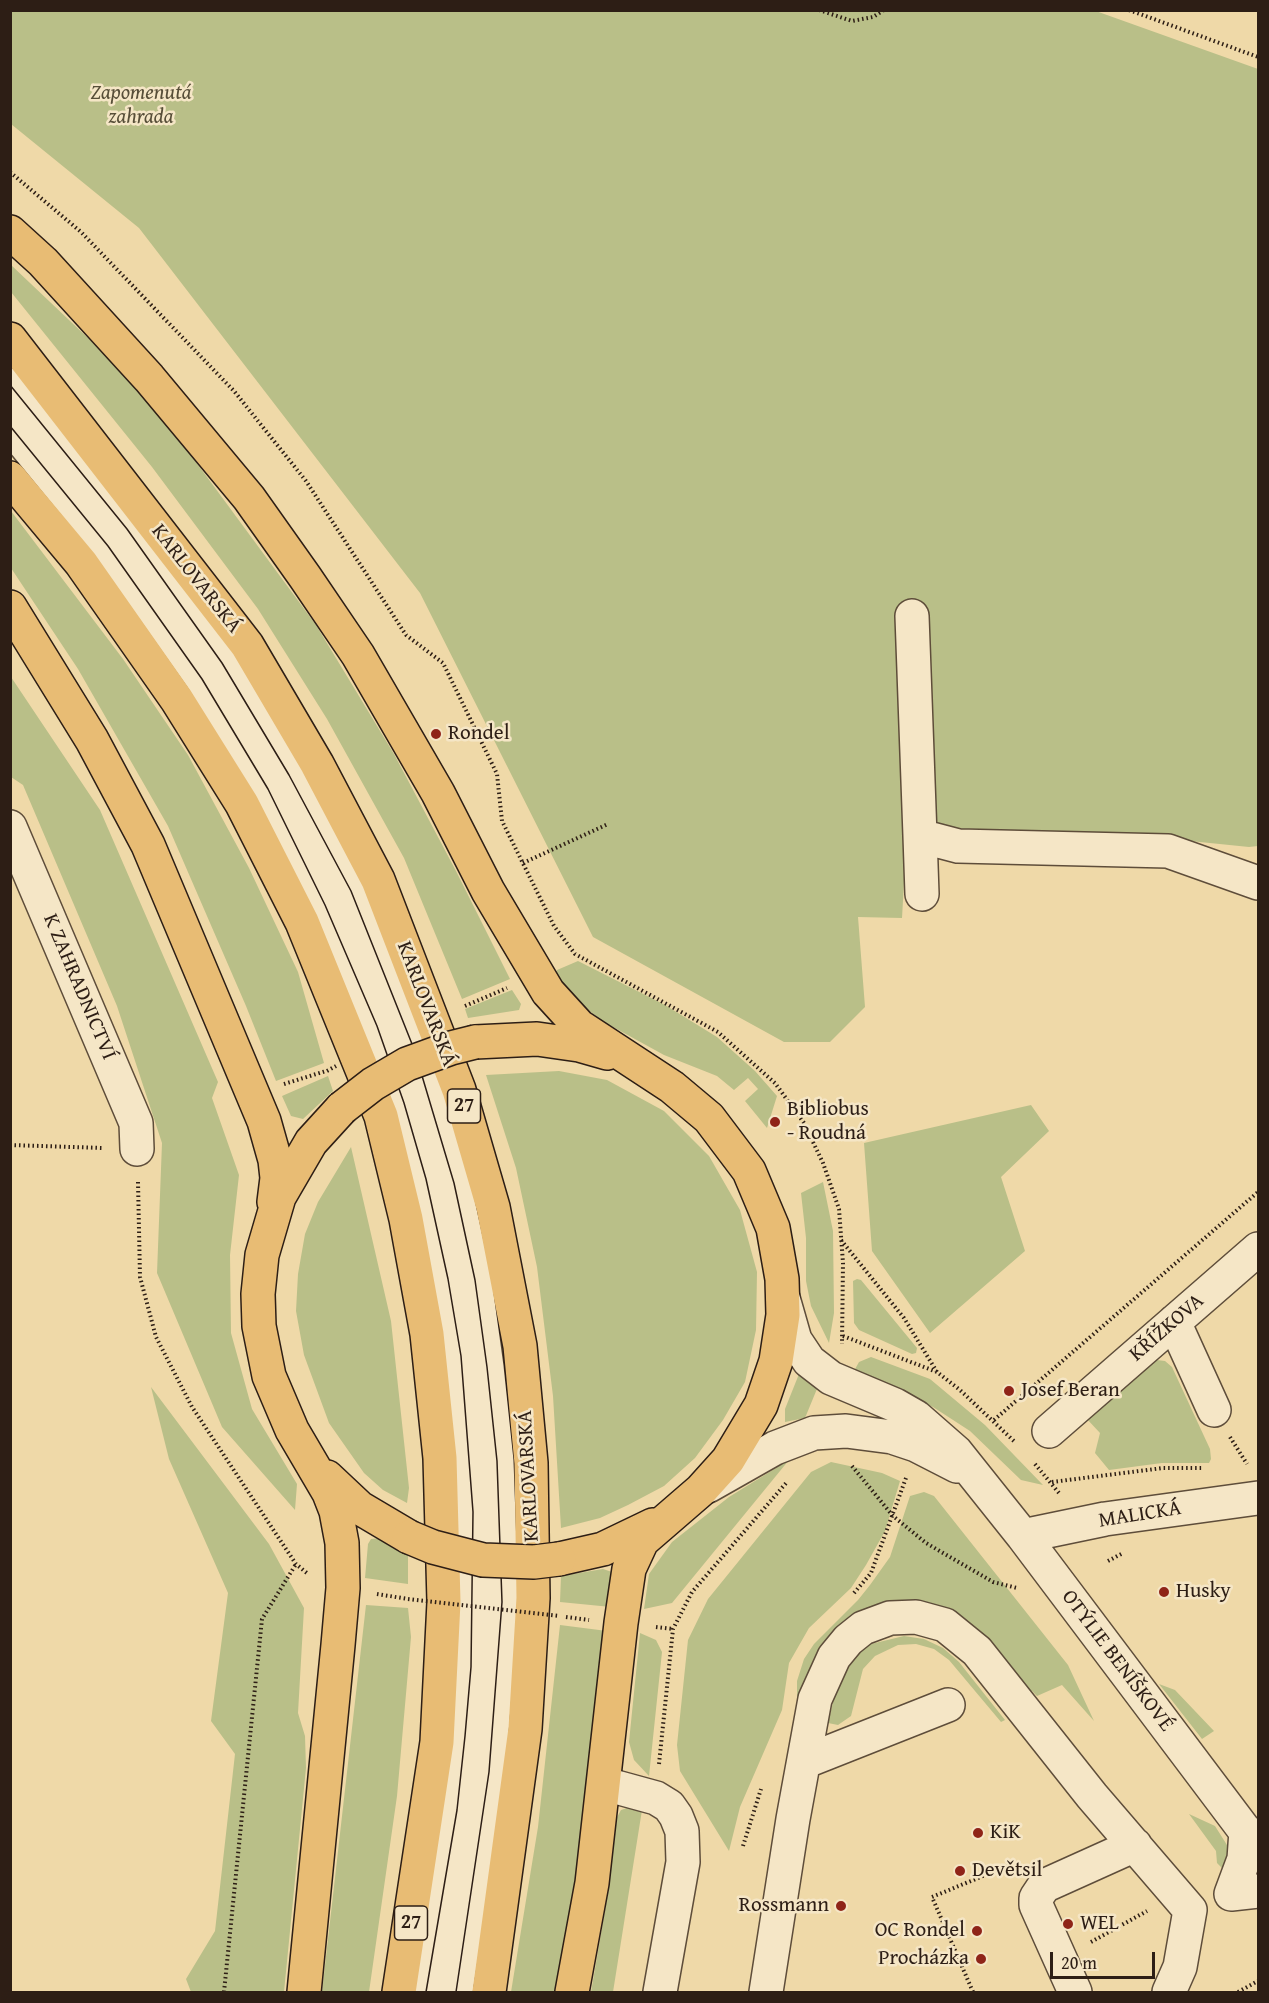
<!DOCTYPE html>
<html>
<head>
<meta charset="utf-8">
<style>
	body { margin:0 }
	#map { position:relative; width:1269px; height:2003px; overflow:hidden; background:#efd9a8; font-family:"Gentium Book Plus",serif }
	canvas { display:block }
	.frame { position:absolute; inset:0; border:12px solid #2d1e15; pointer-events:none }
	.scale { position:absolute; left:1050px; top:1952px; width:105px; height:27px; box-sizing:border-box; border:3px solid #2d1e15; border-top:0; padding-left:8px; font-size:18px; line-height:21px; white-space:nowrap; color:#2d1e15; -webkit-text-stroke:4px #f5e6c6; paint-order:stroke }
</style>
</head>
<body>
<div id="map">
<canvas width="1269" height="2003"></canvas>
<div class="frame"></div>
<div class="scale">20 m</div>
</div>
<script>
const c = document.querySelector('canvas').getContext('2d');
c.lineJoin = 'round';
function fillPath(path, color) { c.fillStyle = color; c.fill(path, 'evenodd'); }
const shape = rows => new Path2D(rows.map(r => 'M' + r).join(''));
function trace(path, color, width, dash) { c.strokeStyle = color; c.lineWidth = width; c.lineCap = dash ? 'butt' : 'round'; c.setLineDash(dash || []); c.stroke(path); }
function write(font, color, halo, rows, align = 'center') {
  c.font = font + ' "Gentium Book Plus",serif'; c.lineWidth = 5; c.setLineDash([]); c.textBaseline = 'middle'; c.strokeStyle = halo; c.fillStyle = color; for (const [text, x, y, turn = 0] of rows) {
    c.save(); c.translate(x, y); c.rotate((+turn || 0) * Math.PI / 180); c.textAlign = isNaN(turn) ? turn : align; if (halo) c.strokeText(text, 0, 0); c.fillText(text, 0, 0); c.restore();
  }
}
fillPath(shape([
	[1093,10,1258,69,1258,846,1249,847,1151,837,907,830,902,918,858,917,865,1007,830,1042,784,1042,593,937,420,593,139,228,11,124,10,11],
	[10,264,89,339,165,420,316,625,394,754,456,871,510,979,462,999,404,858,327,719,258,609,152,467,11,292],
	[11,511,123,659,188,755,249,868,298,972,324,1063,276,1081,246,1006,168,826,78,669,11,568],
	[11,677,100,810,218,1082,212,1098,239,1175,230,1255,231,1333,252,1409,297,1484,295,1510,222,1427,157,1273,162,1143,117,1006,23,785,11,777],
	[578,961,665,1005,717,1037,755,1071,777,1096,767,1128,745,1101,758,1089,748,1078,734,1090,717,1076,664,1055,604,1022,587,1009,568,992,555,975,557,970],
	[512,990,521,1004,519,1010,468,1018,465,1009],
	[559,1071,607,1080,664,1111,709,1156,740,1210,757,1272,756,1330,745,1382,723,1420,695,1458,664,1486,628,1505,600,1518,561,1528,553,1396,537,1267,516,1168,486,1075],
	[328,1076,333,1091,303,1119,291,1116,282,1096],
	[1031,1105,1049,1131,1001,1177,1025,1251,930,1333,872,1251,864,1143],
	[351,1147,391,1321,409,1488,407,1503,383,1490,364,1473,329,1423,304,1355,296,1311,298,1274,305,1234,318,1202],
	[823,1182,833,1231,834,1313,829,1343,811,1306,806,1281,806,1238,801,1193],
	[857,1279,861,1280,917,1348,916,1353,912,1354,859,1330,854,1323,853,1281],
	[871,1357,930,1379,985,1425,1043,1485,1021,1480,970,1431,933,1407,854,1371,859,1362],
	[1157,1360,1165,1361,1172,1367,1210,1449,1211,1459,1209,1463,1162,1463,1109,1470,1095,1453,1100,1433,1086,1418,1151,1363],
	[799,1374,819,1384,805,1418,785,1422,785,1409],
	[151,1387,269,1544,304,1608,298,1713,305,1736,306,1768,284,1992,191,1992,186,1979,215,1931,235,1754,211,1721,228,1593,169,1459],
	[789,1460,672,1603,644,1609,649,1574,672,1542,729,1497],
	[831,1462,882,1473,900,1481,885,1531,866,1565,851,1588,809,1628,789,1663,782,1710,740,1807,729,1851,680,1771,677,1745,688,1640,708,1599,811,1472],
	[924,1492,934,1496,1068,1665,1094,1721,1062,1685,1037,1696,1032,1691,1026,1692,981,1637,851,1618,828,1638,814,1658,806,1678,797,1718,797,1681,804,1659,814,1644,858,1600,870,1585,890,1557,910,1496],
	[381,1538,408,1551,408,1584,365,1578,368,1544,371,1539],
	[603,1569,612,1572,611,1607,560,1602,561,1576],
	[366,1605,408,1608,411,1637,397,1796,369,1992,322,1992],
	[560,1625,607,1631,591,1791,559,1992,511,1992,538,1827],
	[640,1633,656,1640,662,1652,649,1776,634,1760,629,1742],
	[904,1636,924,1639,943,1648,959,1662,1005,1720,1001,1722,949,1660,934,1649,916,1644,898,1645,875,1656,863,1669,851,1716,838,1725,828,1723,839,1677,852,1658,871,1644],
	[1159,1684,1175,1690,1214,1731,1202,1739],
	[630,1807,642,1810,613,1992,591,1992,609,1887,616,1819,621,1810],
	[1189,1814,1215,1826,1227,1845,1227,1865,1223,1869,1217,1863,1216,1851]
]), '#b9bf88');
const minor = shape([
	[10,385,127,529,222,663,289,775,351,891,414,1049,454,1183,475,1280,487,1367,497,1461,502,1602,489,1772,456,1992],
	[10,426,108,546,202,679,268,789,325,905,377,1026,404,1103,426,1179,448,1279,461,1356,473,1512,471,1667,465,1736,457,1810,426,1992],
	[912,616,920,836,958,846,1168,851,1258,883],
	[10,827,136,1123,137,1149],
	[920,836,922,894],
	[783,1298,795,1340,809,1361,831,1378,895,1405,916,1417,956,1452,1023,1536,1258,1848],
	[1174,1322,1214,1410],
	[1049,1431,1258,1249],
	[708,1486,775,1448,814,1433,846,1431,892,1437,916,1445,957,1466],
	[1023,1536,1105,1519,1258,1498],
	[804,1762,948,1705],
	[605,1784,656,1798,669,1806,676,1816,682,1831,683,1862,660,1992],
	[1246,1831,1244,1859,1231,1894,1258,1891],
	[766,1992,793,1819,815,1699,834,1657,848,1640,863,1628,890,1618,916,1617,945,1625,977,1651,1092,1796,1190,1910,1180,1967,1169,1992],
	[1075,1992,1036,1905,1036,1898,1044,1886,1135,1845]
]);
const major = shape([
	[10,232,43,262,149,378,249,498,305,577,358,655,438,793,488,891,548,992,579,1026,672,1087,709,1118,749,1171,773,1228,782,1279,783,1315,776,1361,761,1405,728,1460,701,1490,642,1541,629,1569,621,1623,592,1883,572,1992],
	[10,339,247,645,317,764,378,880,459,1090,493,1207,520,1346,531,1463,533,1598,525,1729,489,1992],
	[10,478,81,563,177,700,242,804,302,922,381,1116,406,1219,427,1334,440,1458,444,1602,437,1742,399,1992],
	[10,607,92,740,148,845,264,1121,275,1160,277,1178,274,1202],
	[475,1042,537,1039,579,1045,607,1053],
	[327,1477,360,1508,409,1537],
	[559,1559,603,1549,653,1525],
	[304,1992,338,1645,343,1588,342,1543,336,1511,329,1493,292,1430,269,1376,259,1326,258,1294,262,1255,279,1197,311,1142,342,1108]
]);
trace(minor, '#5e4d3a', 36);
trace(major, '#2d1e15', 36);
trace(shape([
	[819,10,852,21,873,17,884,10],
	[1129,10,1258,57],
	[10,172,81,232,234,391,306,481,406,635,443,663,497,774,502,821,554,926,575,954,718,1032,775,1083,804,1123,823,1163,839,1209,843,1263,842,1344],
	[523,863,608,824],
	[465,1006,507,988],
	[284,1084,326,1071],
	[10,1145,103,1148],
	[138,1182,140,1277,156,1337,192,1407,296,1564,308,1574],
	[841,1240,904,1318,937,1372],
	[843,1336,937,1372,960,1390,1016,1443],
	[994,1420,1258,1192],
	[1230,1437,1247,1464],
	[1035,1464,1059,1493],
	[852,1466,893,1516,926,1543,993,1582,1017,1588],
	[1052,1482,1163,1468,1203,1468],
	[1108,1561,1123,1553],
	[854,1593,871,1573,906,1478],
	[377,1594,408,1599],
	[566,1617,589,1620],
	[656,1627,673,1629],
	[659,1764,673,1629,692,1592,787,1482],
	[743,1846,761,1789],
	[1091,1942,1147,1911],
	[224,1992,262,1619,296,1564],
	[973,1992,932,1897,1017,1862],
	[1238,1992,1258,1981]
]), '#2d1e15', 4, [1.5, 3]);
trace(minor, '#f5e6c6', 33);
trace(major, '#e8bc74', 33);
trace(shape([
	[10,385,127,529,222,663,289,775,351,891,414,1049,454,1183,475,1280,487,1367,497,1461,502,1602,489,1772,456,1992],
	[10,426,108,546,202,679,268,789,325,905,377,1026,404,1103,426,1179,448,1279,461,1356,473,1512,471,1667,465,1736,457,1810,426,1992]
]), '#2d1e15', 1.5);
const majorBridge = shape([
	[342,1108,373,1084,407,1064,451,1048,475,1042],
	[409,1537,433,1547,483,1560,534,1562,559,1559]
]);
trace(majorBridge, '#2d1e15', 36, []);
trace(shape([
	[327,1071,336,1066],
	[408,1599,560,1616]
]), '#2d1e15', 4, [1.5, 3]);
trace(majorBridge, '#e8bc74', 33);
for (const [x, y, r, color] of [
	[436,734,6,"#8f2418"],
	[775,1122,6,"#8f2418"],
	[1009,1391,6,"#8f2418"],
	[1164,1592,6,"#8f2418"],
	[978,1833,6,"#8f2418"],
	[960,1871,6,"#8f2418"],
	[841,1906,6,"#8f2418"],
	[1068,1924,6,"#8f2418"],
	[977,1931,6,"#8f2418"],
	[981,1959,6,"#8f2418"]
]) { const dot = new Path2D(); dot.arc(x, y, r, 0, 2 * Math.PI); c.fillStyle = color; c.fill(dot); trace(dot, '#f5e6c6', 2); }
for (const [x, y, w] of [
	[464,1106,33],
	[411,1923,33]
]) { const box = new Path2D(); box.roundRect(x - w / 2, y - 17, w, 34, 4.5); c.fillStyle = '#f5e6c6'; c.fill(box); trace(box, '#2d1e15', 1.5); }
write('bold 20px', '#2d1e15', null, [
	["27",464,1106],
	["27",411,1923]
]);
write('italic 21px', '#574e38', '#f5e6c6', [
	["Zapomenutá",141,94],
	["zahrada",141,118]
]);
write('21px', '#2d1e15', '#f5e6c6', [
	["KARLOVARSKÁ",196,579,52],
	["K ZAHRADNICTVÍ",79,987,67],
	["KARLOVARSKÁ",426,1004,69],
	["KŘÍŽKOVA",1167,1328,-41],
	["KARLOVARSKÁ",529,1476,-93],
	["MALICKÁ",1140,1515,-9],
	["OTÝLIE BENÍŠKOVÉ",1117,1661,53]
]);
write('21px', '#2d1e15', '#f5e6c6', [
	["Rondel",448,734],
	["Bibliobus",787,1110],
	["- Roudná",787,1134],
	["Josef Beran",1021,1391],
	["Husky",1176,1592],
	["KiK",990,1833],
	["Devětsil",972,1871],
	["Rossmann",829,1906,"right"],
	["WEL",1080,1924],
	["OC Rondel",965,1931,"right"],
	["Procházka",969,1959,"right"]
], 'left');
</script>
</body>
</html>
